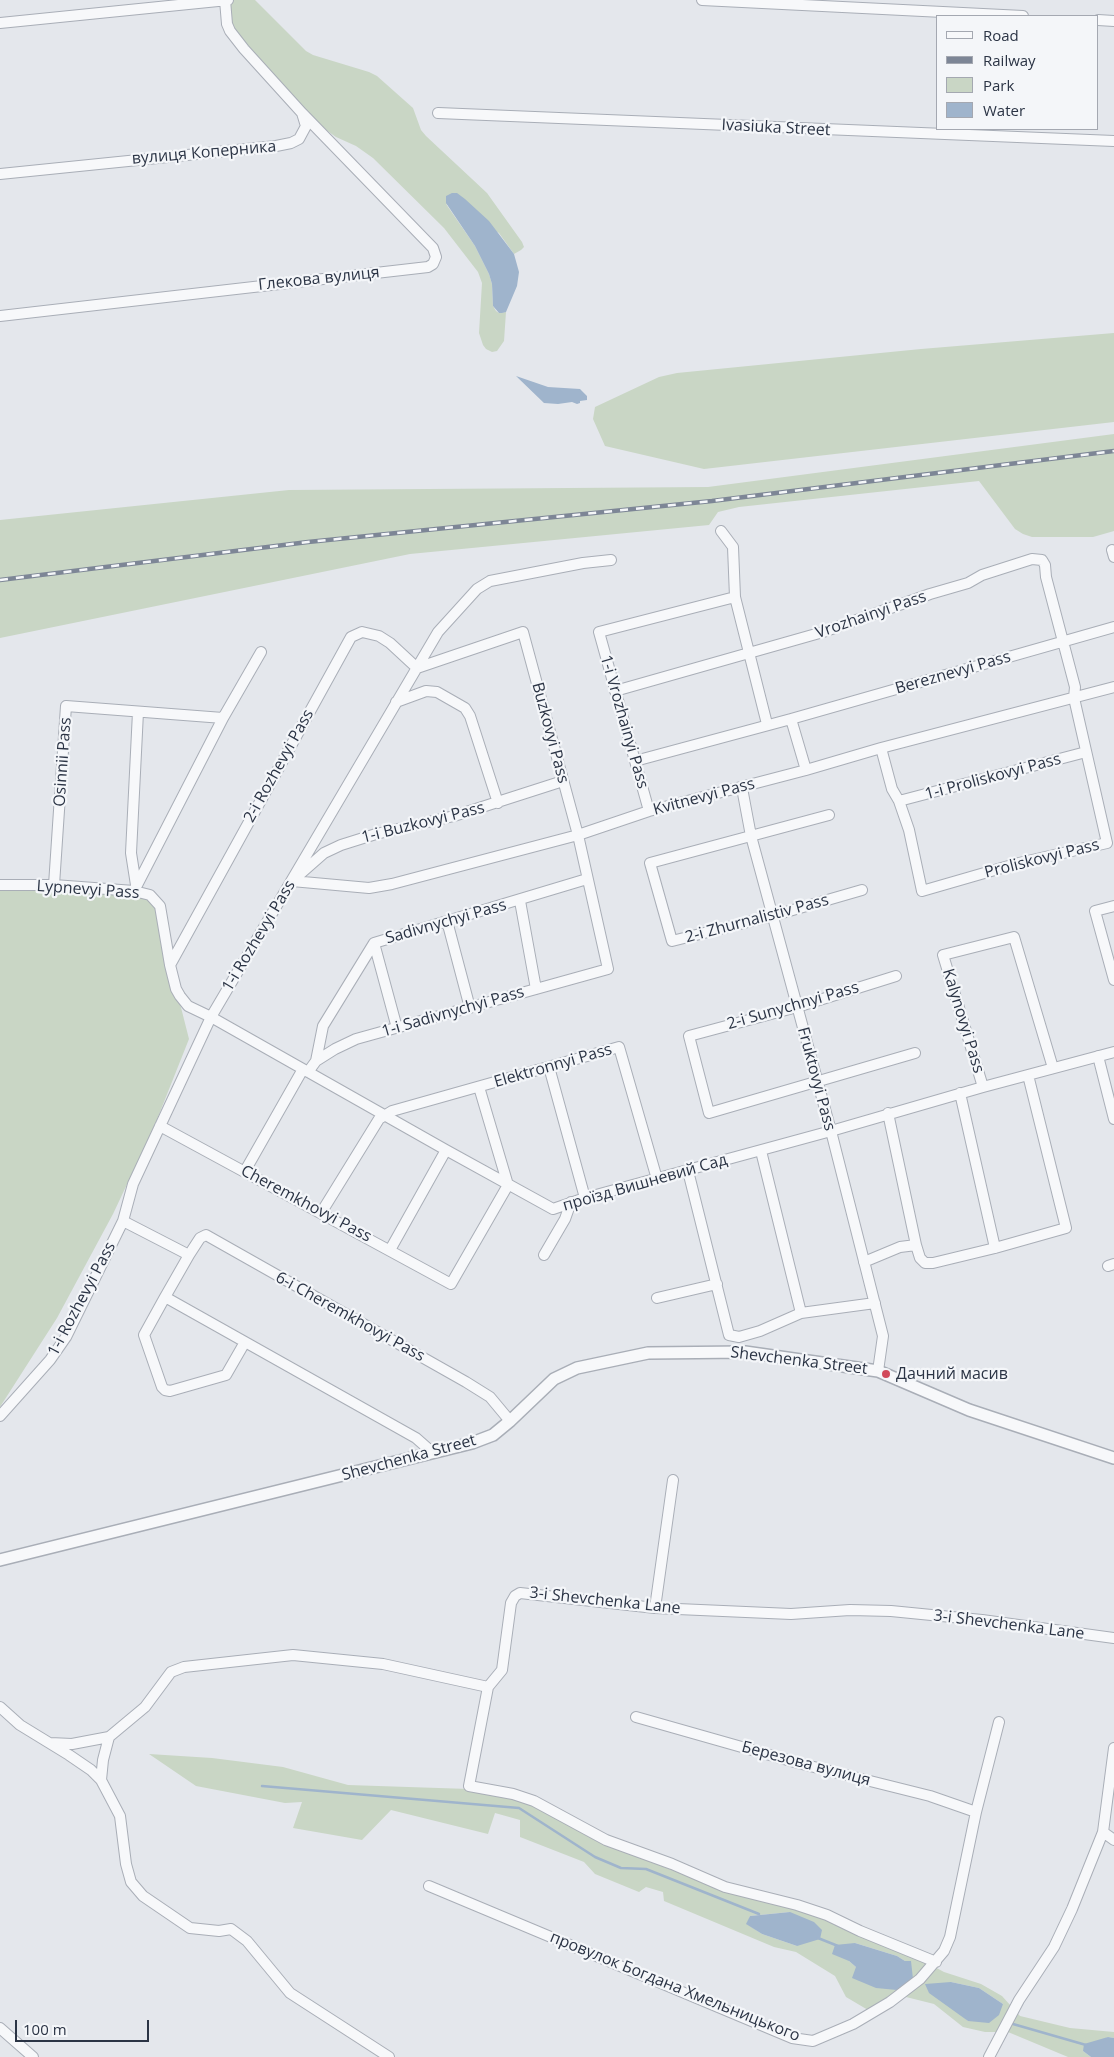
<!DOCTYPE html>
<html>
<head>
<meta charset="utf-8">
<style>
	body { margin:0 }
	#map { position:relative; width:1114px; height:2057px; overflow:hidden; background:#e4e7ec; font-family:"Open Sans",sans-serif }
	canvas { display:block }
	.legend { position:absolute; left:936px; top:15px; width:162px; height:115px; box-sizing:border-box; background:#f4f6f9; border:1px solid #a4a8b1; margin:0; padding:6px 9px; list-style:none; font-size:15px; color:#2b3445 }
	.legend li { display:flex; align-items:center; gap:10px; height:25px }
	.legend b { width:25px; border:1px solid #a4a8b1 }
	.scale { position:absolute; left:15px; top:2020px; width:134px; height:22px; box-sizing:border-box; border:2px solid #2b3445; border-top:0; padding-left:6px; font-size:15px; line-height:18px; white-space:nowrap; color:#2b3445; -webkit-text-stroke:4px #f4f6f9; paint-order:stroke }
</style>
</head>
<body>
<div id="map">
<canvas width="1114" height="2057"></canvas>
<ul class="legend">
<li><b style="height:6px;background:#f7f8fa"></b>Road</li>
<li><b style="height:6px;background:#7d8696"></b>Railway</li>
<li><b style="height:14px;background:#c9d6c5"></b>Park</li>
<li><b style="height:14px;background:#9fb4cc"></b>Water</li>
</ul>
<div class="scale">100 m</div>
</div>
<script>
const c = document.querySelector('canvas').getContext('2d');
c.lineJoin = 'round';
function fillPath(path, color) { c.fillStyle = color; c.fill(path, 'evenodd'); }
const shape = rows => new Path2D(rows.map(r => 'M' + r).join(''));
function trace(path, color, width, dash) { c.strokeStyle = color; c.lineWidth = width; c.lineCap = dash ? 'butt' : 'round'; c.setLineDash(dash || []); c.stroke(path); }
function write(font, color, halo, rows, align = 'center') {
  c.font = font + ' "Open Sans",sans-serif'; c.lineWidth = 4.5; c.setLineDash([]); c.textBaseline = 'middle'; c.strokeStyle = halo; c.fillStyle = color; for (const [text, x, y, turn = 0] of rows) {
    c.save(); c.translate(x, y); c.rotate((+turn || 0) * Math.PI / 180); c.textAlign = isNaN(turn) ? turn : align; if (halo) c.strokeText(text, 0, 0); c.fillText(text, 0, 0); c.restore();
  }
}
fillPath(shape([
	[228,0,255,0,306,51,313,55,369,72,377,76,413,108,421,130,426,136,487,193,522,242,524,247,521,250,514,254,499,233,446,204,475,246,489,274,492,284,493,306,496,311,499,313,506,312,504,341,497,351,492,352,486,349,483,345,479,333,482,283,478,272,444,228,373,158,356,146,336,137,302,113,230,31],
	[1114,333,1114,422,704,469,605,446,593,419,595,407,659,377,677,373,921,349],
	[1114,434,1114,531,1093,537,1032,537,1023,534,1015,529,979,481,739,507,718,512,709,525,410,554,0,638,0,520,289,490,708,487],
	[0,885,153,897,189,1039,154,1127,113,1214,57,1318,0,1407],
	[149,1754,212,1758,283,1767,348,1785,469,1789,533,1802,604,1842,669,1869,725,1890,796,1907,907,1952,944,1972,981,1984,1002,1996,1020,2016,1070,2028,1114,2032,1114,2038,1108,2037,1083,2051,1091,2057,1068,2057,1008,2032,985,2032,963,2027,934,2004,894,1994,868,2010,846,1997,835,1976,796,1952,774,1947,664,1901,663,1892,646,1887,639,1892,595,1874,584,1862,520,1837,520,1820,495,1813,488,1834,391,1810,362,1840,293,1828,302,1802,285,1803,196,1786],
	[790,1912,797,1946,762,1934,747,1924,750,1916],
	[855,1943,897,1956,905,1961,856,1967,849,1961],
	[951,1982,979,1988,1003,2004,968,2021,957,2011]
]), '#c9d6c5');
fillPath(shape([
	[452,193,457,193,465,199,489,221,514,254,519,272,517,286,506,312,502,313,499,313,493,306,492,284,489,274,475,246,446,203,446,196],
	[516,376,548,387,580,389,587,396,587,400,580,401,580,403,577,404,572,402,558,404,544,403],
	[790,1912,814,1922,822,1930,820,1939,797,1946,762,1934,746,1924,750,1916],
	[855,1943,897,1956,905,1961,911,1961,913,1979,897,1990,876,1988,852,1978,856,1967,849,1961,832,1954,835,1945],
	[951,1982,979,1988,1003,2004,999,2015,989,2023,968,2021,929,1993,925,1984],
	[1108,2037,1114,2038,1114,2057,1091,2057,1083,2051,1084,2044]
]), '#9fb4cc');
trace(shape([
	[262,1786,519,1808,595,1857,621,1868,646,1869,759,1914],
	[818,1938,838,1946],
	[1013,2024,1086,2045]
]), '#9fb4cc', 2.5);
const minor = shape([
	[702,0,1023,16],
	[1098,20,1114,21],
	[0,23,228,0],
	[438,113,1114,141],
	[0,174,276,146,291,143,299,139,306,126,302,113,244,49,230,31,227,24,225,0],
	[0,316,428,267,433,264,436,257,433,248,302,113],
	[721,531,733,547,735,597,767,724],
	[1112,550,1114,557],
	[615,691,823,632,930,594,968,583,982,575,1032,559,1042,560,1045,565,1046,577,1075,687,1074,698,1107,843,1019,863,922,891,909,830,899,801,892,789,881,748],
	[396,702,426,691,437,692,465,708,470,716,498,803],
	[223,718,261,652],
	[791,719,806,770],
	[635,761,791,719,1114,627],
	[742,788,751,836,831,1131,883,1336,878,1371],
	[899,801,1086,752],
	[649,811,599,632,735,597],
	[829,815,650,863,672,941,772,916,862,890],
	[299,875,324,853,341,845,376,834,454,816,563,781],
	[292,881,369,888,392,884,578,835,649,811,806,770,881,748,1114,687],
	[0,885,54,885,134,891,150,895,160,906,170,965,176,989,180,996,188,1006,211,1017,446,1150,553,1209,585,1198,831,1131,983,1087,1114,1052],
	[54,885,66,706,223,718,134,891],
	[136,885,131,853,138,712],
	[520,901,536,989],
	[1114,906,1095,911,1114,980],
	[447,921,470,1008],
	[374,943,397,1028],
	[170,965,351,637,362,632,379,636,390,643,417,668,523,632,578,835,608,969,356,1039,335,1049,316,1061,308,1072],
	[896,976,797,1007,689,1036,709,1113,915,1053],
	[1098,1056,1114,1119],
	[316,1061,323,1026,374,943,587,879],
	[549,1067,585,1198],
	[983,1087,943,955,1014,937,1053,1068],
	[960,1093,995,1248],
	[888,1113,916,1245,920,1258,925,1263,933,1263,995,1248,1066,1228,1028,1075],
	[160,1126,451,1284,508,1185,479,1087],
	[761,1151,801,1313],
	[245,1171,303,1069],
	[688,1171,729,1335,739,1337,760,1331,801,1313,875,1303],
	[321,1213,379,1119,392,1111,619,1047,657,1179],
	[123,1221,189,1255,200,1238,206,1235,466,1382,490,1397,510,1421],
	[390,1250,446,1150],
	[189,1255,165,1297,416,1438,433,1453],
	[544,1255,565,1219,571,1202],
	[864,1262,900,1247,916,1245],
	[1108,1266,1114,1264],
	[165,1297,144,1335,162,1387,165,1390,170,1391,226,1375,245,1342],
	[657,1298,717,1284],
	[0,1416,50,1360,66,1337,123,1221,133,1184,211,1017,438,632,477,589,490,581,583,563,611,560],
	[655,1608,673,1480],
	[488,1687,469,1786,513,1794,534,1801,606,1840,672,1864,725,1887,797,1905,827,1915,860,1931,936,1962],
	[0,1707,20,1725,69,1755,91,1770,101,1780,120,1816,126,1864,131,1882,143,1896,190,1928,219,1931,231,1929,247,1941,290,1993,389,2057],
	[636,1717,798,1763,930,1796,976,1812],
	[50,1743,72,1744,109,1737,145,1707,171,1672,184,1667,293,1655,383,1664,488,1687,502,1670,511,1603,515,1596,520,1593,655,1608,791,1614,850,1610,891,1611,982,1620,1114,1638],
	[101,1780,103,1760,109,1737],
	[1103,1832,1114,1840],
	[429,1886,792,2038,813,2041,853,2024,890,2002,920,1979,944,1951,950,1937,976,1812,999,1722],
	[0,2028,33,2057],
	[989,2057,1019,2000,1054,1947,1072,1909,1103,1832,1114,1748]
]);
const tertiary = shape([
	[0,1560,472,1443,493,1435,510,1421,554,1379,577,1368,648,1353,745,1352,878,1371,969,1410,1114,1458]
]);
trace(minor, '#a9aeb7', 12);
trace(tertiary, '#a9aeb7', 14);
trace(minor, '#f7f8fa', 10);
trace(tertiary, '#f7f8fa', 11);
const rail = shape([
	[0,580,308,542,712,501,1114,451]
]);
trace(rail, '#7d8696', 4.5);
trace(rail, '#f4f6f9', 2.5, [8]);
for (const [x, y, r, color] of [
	[886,1374,5,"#d1495b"]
]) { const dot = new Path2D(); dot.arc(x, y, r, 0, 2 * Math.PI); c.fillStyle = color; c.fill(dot); trace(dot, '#f4f6f9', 2); }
write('16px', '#2b3445', '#f4f6f9', [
	["Ivasiuka Street",776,128,3],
	["вулиця Коперника",204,153,-5],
	["Глекова вулиця",319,279,-6],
	["Vrozhainyi Pass",871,615,-19],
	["Bereznevyi Pass",953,673,-16],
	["1-i Vrozhainyi Pass",624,722,74],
	["Buzkovyi Pass",550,733,75],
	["Osinnii Pass",63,762,-86],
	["2-i Rozhevyi Pass",279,766,-61],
	["1-i Proliskovyi Pass",993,777,-15],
	["Kvitnevyi Pass",704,797,-15],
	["1-i Buzkovyi Pass",423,823,-14],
	["Proliskovyi Pass",1042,859,-14],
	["Lypnevyi Pass",88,890,4],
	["2-i Zhurnalistiv Pass",757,919,-15],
	["Sadivnychyi Pass",446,922,-16],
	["1-i Rozhevyi Pass",259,936,-59],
	["2-i Sunychnyi Pass",793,1006,-16],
	["1-i Sadivnychyi Pass",453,1012,-16],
	["Kalynovyi Pass",963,1021,73],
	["Elektronnyi Pass",553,1066,-16],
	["Fruktovyi Pass",816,1079,75],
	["проїзд Вишневий Сад",645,1183,-16],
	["Cheremkhovyi Pass",306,1204,28],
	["1-i Rozhevyi Pass",82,1299,-62],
	["6-i Cheremkhovyi Pass",350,1317,29],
	["Shevchenka Street",799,1361,7],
	["Shevchenka Street",409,1458,-15],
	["3-i Shevchenka Lane",605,1601,6],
	["3-i Shevchenka Lane",1009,1625,7],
	["Березова вулиця",806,1764,15],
	["провулок Богдана Хмельницького",675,1987,22]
]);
write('16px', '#2b3445', '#f4f6f9', [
	["Дачний масив",896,1374]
], 'left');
</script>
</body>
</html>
